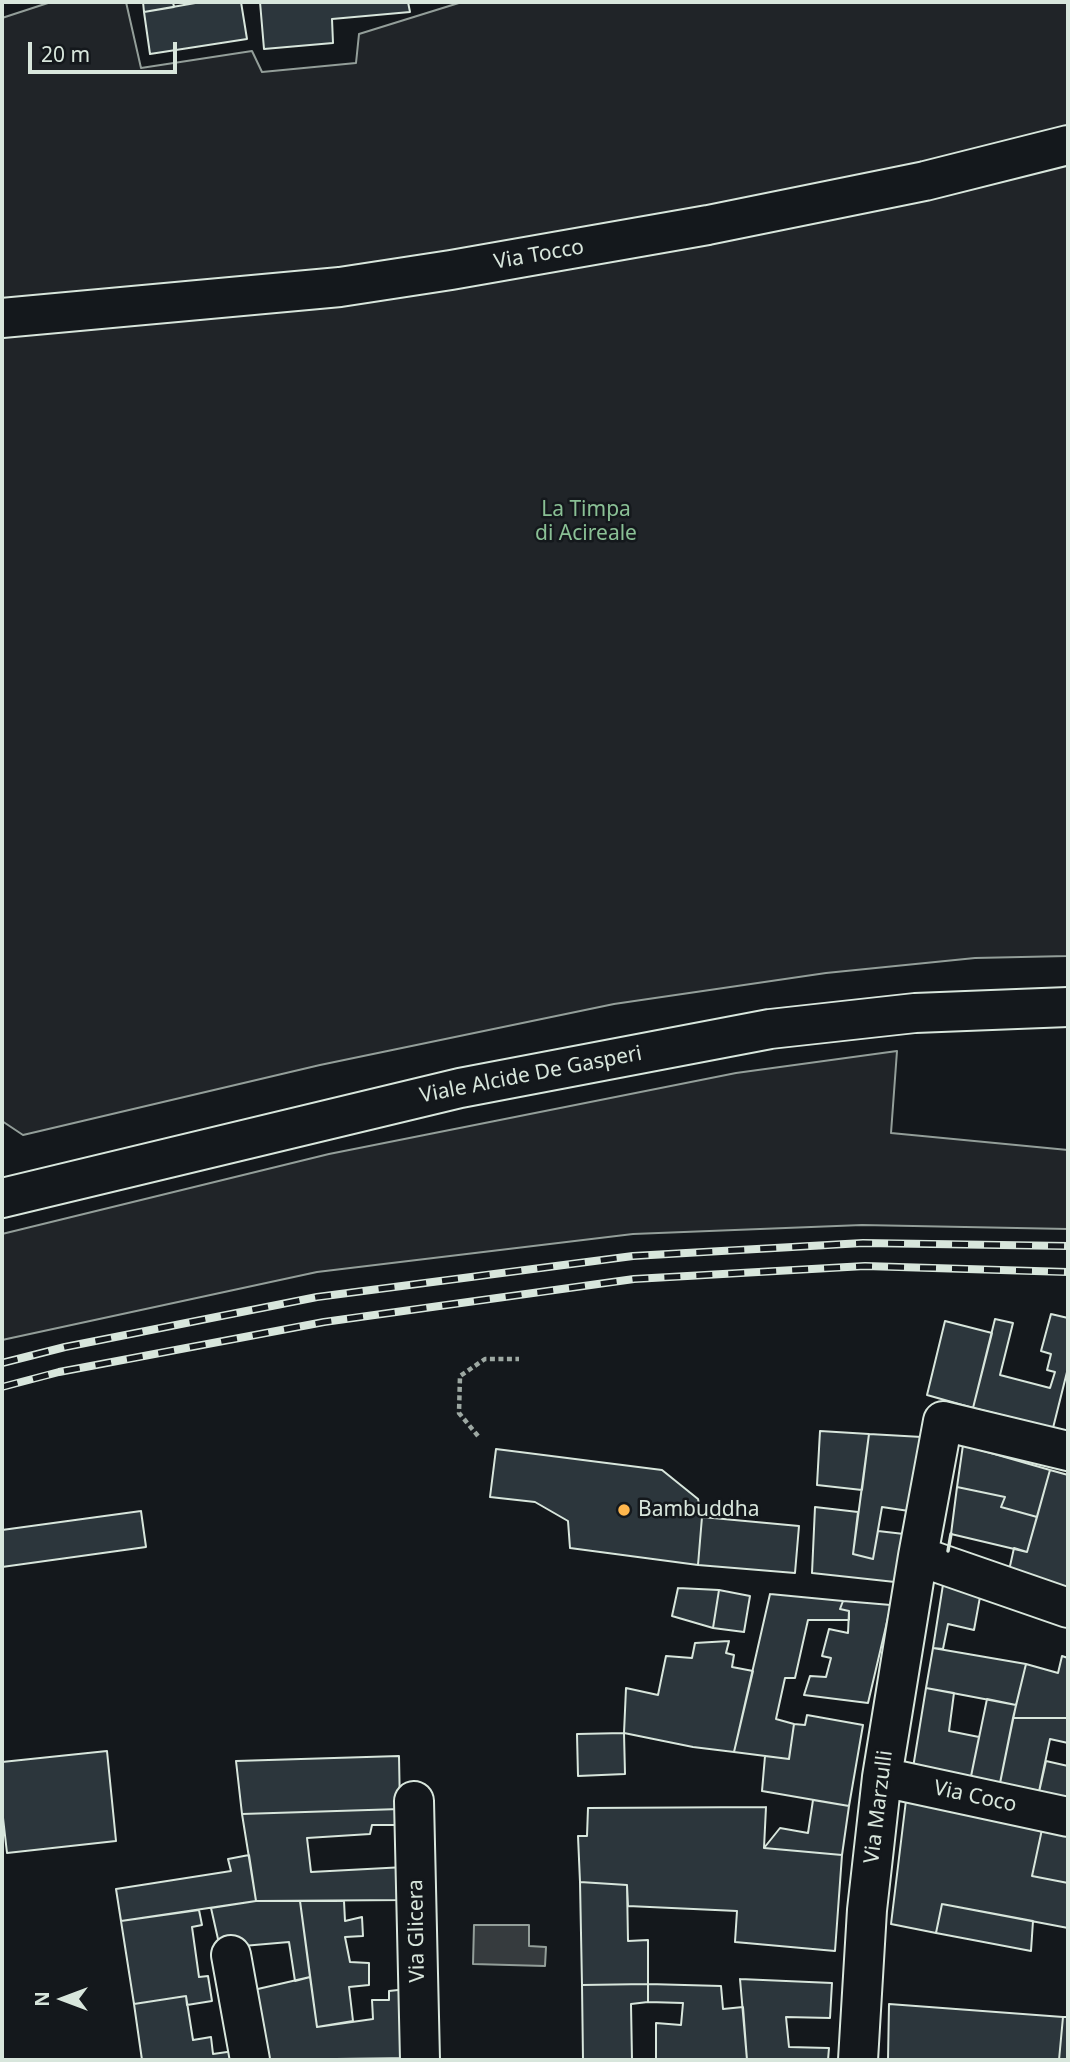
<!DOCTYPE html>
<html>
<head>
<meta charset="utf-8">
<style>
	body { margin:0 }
	#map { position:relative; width:1070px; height:2062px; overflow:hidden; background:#14181c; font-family:"Noto Sans",sans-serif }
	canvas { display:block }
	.frame { position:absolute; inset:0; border:4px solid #d8e6dc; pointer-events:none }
	.north { position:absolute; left:28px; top:1964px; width:70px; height:70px; -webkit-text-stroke:5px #14181c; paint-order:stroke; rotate:270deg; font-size:19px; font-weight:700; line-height:28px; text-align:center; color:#d8e6dc }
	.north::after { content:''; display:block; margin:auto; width:24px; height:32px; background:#d8e6dc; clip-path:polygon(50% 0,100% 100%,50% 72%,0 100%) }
	.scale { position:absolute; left:28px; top:42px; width:149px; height:32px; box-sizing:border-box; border:4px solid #d8e6dc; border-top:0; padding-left:9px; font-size:21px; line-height:24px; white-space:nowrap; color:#d8e6dc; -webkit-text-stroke:5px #14181c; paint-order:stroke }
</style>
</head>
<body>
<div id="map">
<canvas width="1070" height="2062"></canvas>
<div class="frame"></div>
<div class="north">N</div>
<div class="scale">20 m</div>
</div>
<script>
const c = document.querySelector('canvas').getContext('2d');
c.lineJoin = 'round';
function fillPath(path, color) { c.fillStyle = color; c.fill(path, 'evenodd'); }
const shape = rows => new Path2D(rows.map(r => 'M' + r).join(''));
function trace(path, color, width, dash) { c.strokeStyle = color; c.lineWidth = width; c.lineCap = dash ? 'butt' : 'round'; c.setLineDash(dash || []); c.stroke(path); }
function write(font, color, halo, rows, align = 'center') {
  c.font = font + ' "Noto Sans",sans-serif'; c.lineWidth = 5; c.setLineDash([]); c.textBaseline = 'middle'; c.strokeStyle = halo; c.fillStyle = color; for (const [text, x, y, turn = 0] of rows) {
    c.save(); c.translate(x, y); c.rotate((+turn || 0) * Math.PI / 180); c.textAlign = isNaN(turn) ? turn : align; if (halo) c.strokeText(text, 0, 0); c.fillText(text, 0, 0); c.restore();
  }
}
const green = shape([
	[51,2,126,2,141,68,252,51,262,72,356,63,359,34,462,2,1068,2,1068,956,975,958,826,973,614,1004,320,1065,23,1135,2,1121,2,18,51,2],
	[897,1051,891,1133,1068,1150,1068,1229,862,1225,633,1234,317,1272,2,1340,2,1234,329,1154,736,1073,897,1051]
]);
fillPath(green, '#202428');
trace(green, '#939e99', 2);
const water = shape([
	[474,1925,529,1925,529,1946,546,1947,545,1966,473,1964,474,1925]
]);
fillPath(water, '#363b3e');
trace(water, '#939e99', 2);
const building = shape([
	[143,2,173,2,174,7,144,12,143,2],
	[201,2,241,2,247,39,150,54,144,12,201,2],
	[260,2,408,2,410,12,332,19,333,43,264,49,260,2],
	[1051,1314,1068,1318,1068,1368,1053,1428,973,1408,995,1319,1013,1323,1000,1375,1050,1388,1055,1372,1047,1370,1051,1354,1041,1351,1051,1314],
	[945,1321,992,1333,973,1408,927,1395,945,1321],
	[820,1431,869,1434,862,1490,817,1485,820,1431],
	[869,1434,922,1437,909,1511,882,1507,873,1559,853,1554,869,1434],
	[963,1445,1050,1470,1037,1517,1001,1507,1005,1497,957,1487,963,1445],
	[496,1449,662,1470,698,1499,702,1517,698,1565,570,1548,568,1521,535,1502,490,1497,496,1449],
	[1050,1470,1068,1475,1068,1597,1008,1575,1014,1548,1027,1552,1050,1470],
	[957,1487,1005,1497,1001,1507,1037,1517,1027,1552,951,1534,957,1487],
	[815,1507,858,1512,853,1554,873,1559,878,1531,904,1534,895,1582,812,1573,815,1507],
	[141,1511,146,1547,2,1567,2,1530,141,1511],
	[702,1517,799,1526,795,1573,698,1565,702,1517],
	[945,1572,982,1586,974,1630,948,1624,943,1649,933,1648,945,1572],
	[678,1588,719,1590,713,1628,672,1616,678,1588],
	[719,1590,750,1596,744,1632,713,1628,719,1590],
	[770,1594,843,1601,840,1609,849,1611,849,1620,808,1620,795,1678,785,1678,776,1719,794,1724,789,1759,734,1752,770,1594],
	[843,1601,891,1605,868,1703,804,1695,810,1676,826,1677,831,1658,822,1656,829,1629,848,1633,849,1611,840,1609,843,1601],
	[729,1641,726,1653,734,1655,732,1667,753,1671,734,1752,693,1747,624,1733,626,1688,658,1695,666,1656,692,1658,695,1643,729,1641],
	[933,1648,1026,1664,1016,1705,926,1688,933,1648],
	[1062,1656,1068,1658,1068,1718,1013,1718,1026,1664,1058,1673,1062,1656],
	[926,1688,954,1693,949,1731,979,1737,969,1786,912,1774,926,1688],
	[987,1699,1016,1705,998,1793,969,1786,987,1699],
	[807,1715,863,1725,849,1806,762,1791,765,1756,789,1759,794,1724,805,1725,807,1715],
	[1013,1718,1068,1718,1068,1743,1050,1739,1037,1801,998,1793,1013,1718],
	[624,1733,625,1774,578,1776,577,1734,624,1733],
	[107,1751,116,1841,7,1853,2,1809,2,1762,107,1751],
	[399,1756,400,1809,242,1814,236,1761,399,1756],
	[1046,1761,1068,1766,1068,1808,1037,1801,1046,1761],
	[907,1792,1044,1820,1032,1876,1068,1883,1068,1928,942,1904,936,1933,891,1924,907,1792],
	[813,1800,849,1806,842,1855,764,1848,780,1828,808,1833,813,1800],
	[766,1807,764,1848,842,1855,835,1951,735,1942,737,1911,628,1906,627,1885,580,1882,578,1836,587,1836,588,1808,766,1807],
	[400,1809,399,1825,372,1825,370,1834,307,1838,311,1872,405,1867,408,1900,256,1901,242,1814,400,1809],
	[1044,1820,1068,1826,1068,1883,1032,1876,1044,1820],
	[249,1855,256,1901,121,1921,116,1889,231,1871,228,1859,249,1855],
	[580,1882,627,1885,628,1941,648,1940,648,1984,582,1985,580,1882],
	[256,1901,300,1901,310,1977,295,1981,289,1942,220,1948,211,1908,256,1901],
	[300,1901,344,1901,345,1921,362,1917,363,1936,345,1937,350,1962,369,1963,369,1985,349,1987,353,2021,317,2027,300,1901],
	[942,1904,1033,1921,1031,1951,936,1933,942,1904],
	[199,1910,202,1925,192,1927,199,1977,208,1976,212,2001,187,2005,186,1996,134,2004,121,1921,199,1910],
	[310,1977,317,2027,373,2019,372,2000,389,2000,389,1991,407,1989,410,2058,263,2060,249,1991,310,1977],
	[740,1979,832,1983,830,2018,786,2017,789,2047,829,2048,828,2060,747,2060,740,1979],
	[648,1984,721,1986,723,2009,743,2007,747,2060,656,2060,656,2023,681,2025,683,2003,648,2002,648,1984],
	[648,1984,648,2002,631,2004,632,2060,583,2060,582,1985,648,1984],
	[186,1996,193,2040,211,2037,213,2054,234,2051,235,2060,142,2060,134,2004,186,1996],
	[889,2004,1063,2017,1059,2060,888,2060,889,2004],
	[1063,2017,1068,2017,1068,2060,1059,2060,1063,2017]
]);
fillPath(building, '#2c363c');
trace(building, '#d8e6dc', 2);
const minor = shape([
	[2,318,340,287,451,270,708,225,925,181,1068,145],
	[918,1556,1068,1608],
	[882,1777,1068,1817],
	[414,1801,420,2060],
	[231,1955,250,2060],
	[858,2060,867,1910,882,1777,918,1556,943,1421,1068,1451]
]);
const major = shape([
	[2,1198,460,1088,770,1029,915,1013,1068,1007]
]);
trace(minor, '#d8e6dc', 42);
trace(major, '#d8e6dc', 42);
trace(shape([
	[478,1436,459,1413,460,1376,485,1359,519,1359]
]), '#9da8a2', 4.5, [5, 3.5]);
trace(minor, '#14181c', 38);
trace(major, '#14181c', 38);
const rail = shape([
	[2,1363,65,1347,317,1297,633,1256,863,1243,1068,1246],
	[2,1387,59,1372,324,1322,634,1279,865,1266,1068,1272]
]);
trace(rail, '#d8e6dc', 8);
trace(rail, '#14181c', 5, [16]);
trace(shape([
	[948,1551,951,1534]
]), '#d8e6dc', 3.5);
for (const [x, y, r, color] of [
	[624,1510,7,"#ffb74d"]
]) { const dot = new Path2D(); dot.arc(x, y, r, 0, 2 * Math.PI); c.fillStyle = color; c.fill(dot); trace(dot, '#14181c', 2.5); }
write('21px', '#d8e6dc', '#14181c', [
	["Via Tocco",539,255,-10],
	["Viale Alcide De Gasperi",531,1075,-11],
	["Via Coco",975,1797,12],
	["Via Marzulli",879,1807,-83],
	["Via Glicera",417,1931,-91]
]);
write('21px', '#8ac095', '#14181c', [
	["La Timpa",586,510],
	["di Acireale",586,534]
]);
write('21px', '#d8e6dc', '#14181c', [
	["Bambuddha",638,1510]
], 'left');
</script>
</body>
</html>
